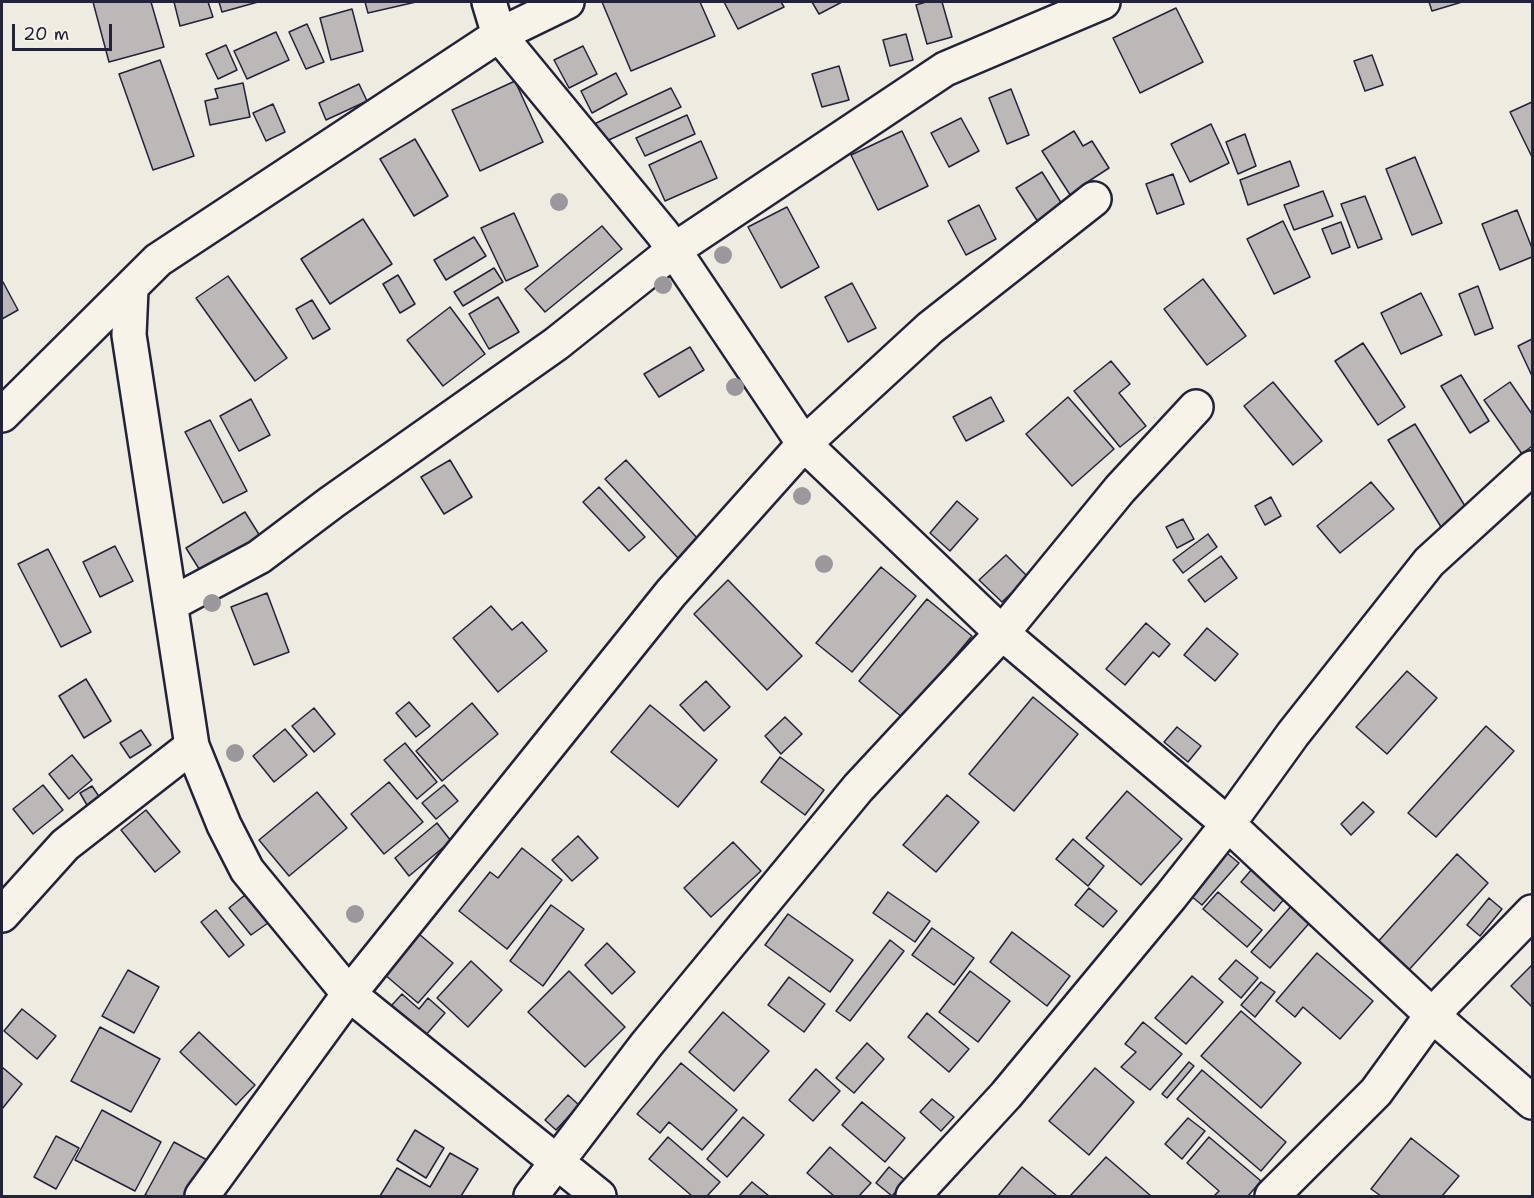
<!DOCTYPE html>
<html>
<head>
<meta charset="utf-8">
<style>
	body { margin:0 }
	#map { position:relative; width:1534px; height:1198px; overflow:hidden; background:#eeebe1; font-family:"Shantell Sans",sans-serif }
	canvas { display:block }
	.frame { position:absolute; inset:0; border:3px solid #22223b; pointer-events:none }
	.scale { position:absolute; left:12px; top:24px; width:100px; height:27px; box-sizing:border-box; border:3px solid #22223b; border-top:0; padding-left:8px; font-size:18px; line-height:21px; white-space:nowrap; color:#22223b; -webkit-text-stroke:4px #f7f3e8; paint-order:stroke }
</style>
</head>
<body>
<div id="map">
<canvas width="1534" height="1198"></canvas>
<div class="frame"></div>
<div class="scale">20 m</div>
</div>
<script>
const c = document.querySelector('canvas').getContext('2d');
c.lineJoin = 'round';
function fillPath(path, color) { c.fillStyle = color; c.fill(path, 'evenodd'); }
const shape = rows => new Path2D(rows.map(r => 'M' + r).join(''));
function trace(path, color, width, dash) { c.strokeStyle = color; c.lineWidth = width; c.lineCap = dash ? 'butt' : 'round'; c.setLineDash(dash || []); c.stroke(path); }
const building = shape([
	[93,2,151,2,164,47,109,62,93,2],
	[174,2,208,2,213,17,180,26,174,2],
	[219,2,258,2,222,12,219,2],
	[365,2,416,2,368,13,365,2],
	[602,2,700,2,715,36,631,71,602,2],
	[724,2,781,2,784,7,738,29,724,2],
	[812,2,842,2,819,14,812,2],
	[926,2,942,2,952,37,927,44,916,5,926,2],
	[1429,2,1462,2,1432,11,1429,2],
	[1176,8,1203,62,1140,93,1113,38,1176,8],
	[352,9,363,51,331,60,320,18,352,9],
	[307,24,324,62,306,69,289,32,307,24],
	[276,32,289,60,247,79,234,51,276,32],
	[906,34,913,60,890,66,883,40,906,34],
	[226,45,237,70,218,79,206,54,226,45],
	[583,46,597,74,569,88,554,60,583,46],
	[1372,55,1383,85,1365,91,1354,61,1372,55],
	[160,60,194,156,153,170,119,74,160,60],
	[839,66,849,100,822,107,812,74,839,66],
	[616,73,627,94,592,113,581,91,616,73],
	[515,81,543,142,480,171,452,110,515,81],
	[243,83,250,117,210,125,205,101,218,98,215,89,243,83],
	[359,84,367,101,326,120,319,103,359,84],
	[671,88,681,107,600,144,592,125,671,88],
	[1011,89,1029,135,1007,144,989,98,1011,89],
	[1532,102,1532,157,1510,112,1532,102],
	[273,104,285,132,266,141,253,113,273,104],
	[687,115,695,134,645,156,636,138,687,115],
	[961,118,979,151,949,167,931,133,961,118],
	[1211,124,1229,163,1190,182,1171,144,1211,124],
	[902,131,928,186,878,210,851,155,902,131],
	[1074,131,1083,146,1092,141,1109,168,1086,183,1090,190,1074,201,1042,151,1074,131],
	[1245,134,1256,166,1238,174,1226,142,1245,134],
	[415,139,448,196,414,216,380,159,415,139],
	[701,141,717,178,665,201,649,165,701,141],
	[1415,157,1442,223,1412,235,1386,169,1415,157],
	[1290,161,1299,186,1248,205,1240,180,1290,161],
	[1042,172,1065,209,1040,225,1016,188,1042,172],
	[1173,174,1184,204,1157,214,1146,184,1173,174],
	[1323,191,1333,216,1294,230,1284,205,1323,191],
	[1365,196,1382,239,1358,248,1341,204,1365,196],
	[979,205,996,239,966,255,948,221,979,205],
	[787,207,819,267,781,288,748,227,787,207],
	[1517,210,1532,248,1532,257,1500,270,1482,224,1517,210],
	[514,213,538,266,506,281,481,228,514,213],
	[363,219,392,264,330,304,301,259,363,219],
	[1283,221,1310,277,1274,294,1247,239,1283,221],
	[1341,222,1350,247,1332,254,1322,229,1341,222],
	[602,226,622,249,545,312,525,289,602,226],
	[474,237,486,256,446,280,434,260,474,237],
	[494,268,503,282,463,306,454,292,494,268],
	[398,275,415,304,400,313,383,284,398,275],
	[228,276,287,358,255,381,196,298,228,276],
	[1203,279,1246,336,1207,365,1164,309,1203,279],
	[3,282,18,310,2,319,2,283,3,282],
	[852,283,876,328,848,342,825,297,852,283],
	[1478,286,1493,328,1475,335,1459,294,1478,286],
	[1421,293,1442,335,1401,354,1381,313,1421,293],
	[498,297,519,332,489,349,469,314,498,297],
	[312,300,330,329,313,339,296,309,312,300],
	[450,307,485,354,443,386,407,340,450,307],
	[1532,339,1532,376,1518,346,1532,339],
	[1363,343,1405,407,1378,425,1335,361,1363,343],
	[690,347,704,370,659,397,644,374,690,347],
	[1111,361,1130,384,1119,393,1146,426,1120,447,1074,391,1111,361],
	[1461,375,1489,421,1470,433,1441,386,1461,375],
	[1273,382,1322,441,1293,465,1244,406,1273,382],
	[1510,382,1532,414,1532,446,1522,454,1484,400,1510,382],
	[991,397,1004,421,966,441,953,417,991,397],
	[1068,397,1114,449,1072,486,1026,434,1068,397],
	[251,399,270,435,239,451,220,416,251,399],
	[210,420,247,491,223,503,185,432,210,420],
	[1415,424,1468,511,1441,527,1388,440,1415,424],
	[450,460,472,497,444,514,421,477,450,460],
	[626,460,698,539,678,558,605,479,626,460],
	[1371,482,1394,509,1340,553,1317,526,1371,482],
	[599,487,645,537,629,551,583,502,599,487],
	[1271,497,1281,516,1265,525,1255,506,1271,497],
	[957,501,978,519,950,551,930,533,957,501],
	[245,512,260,536,201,572,186,548,245,512],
	[1183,519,1194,539,1177,548,1166,527,1183,519],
	[1208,534,1217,547,1183,573,1173,560,1208,534],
	[115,546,133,581,100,597,83,562,115,546],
	[48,549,91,632,61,647,18,564,48,549],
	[1006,555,1028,577,1002,602,979,580,1006,555],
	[1221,556,1237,578,1205,602,1188,580,1221,556],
	[881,567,916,596,852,672,816,643,881,567],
	[728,580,802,656,767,690,694,614,728,580],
	[267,593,289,652,254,665,231,607,267,593],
	[927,599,972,636,903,718,859,681,927,599],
	[491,606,512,630,522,622,547,651,498,692,453,638,491,606],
	[1146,623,1170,644,1159,657,1153,652,1125,685,1106,669,1146,623],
	[1207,628,1238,654,1215,681,1184,655,1207,628],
	[1407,671,1437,698,1387,754,1356,727,1407,671],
	[86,679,111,721,84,738,59,696,86,679],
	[706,681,730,707,704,731,680,705,706,681],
	[1033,697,1078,734,1014,811,969,774,1033,697],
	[409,702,430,726,416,737,396,713,409,702],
	[472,703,498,734,442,781,416,751,472,703],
	[650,705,717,760,678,807,611,752,650,705],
	[314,708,335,734,314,752,292,726,314,708],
	[785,717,802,734,781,754,765,736,785,717],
	[1486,726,1514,751,1436,837,1408,813,1486,726],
	[1177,727,1201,746,1188,762,1164,742,1177,727],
	[285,729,307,755,274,782,253,756,285,729],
	[141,730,151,745,130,758,120,743,141,730],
	[405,743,437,782,417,799,384,760,405,743],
	[72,755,92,780,69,799,49,774,72,755],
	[780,757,824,790,805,815,761,782,780,757],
	[389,782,423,822,384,854,351,814,389,782],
	[43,785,63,810,33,834,13,809,43,785],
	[444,785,458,801,436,819,422,803,444,785],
	[92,786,104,804,91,812,80,793,92,786],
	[1127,791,1182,839,1141,885,1086,838,1127,791],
	[317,792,347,828,289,876,259,840,317,792],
	[947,795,979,822,936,872,903,845,947,795],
	[1363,802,1374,812,1351,835,1341,824,1363,802],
	[146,810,180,852,155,872,121,830,146,810],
	[437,823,451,841,409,876,395,858,437,823],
	[578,836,598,858,572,881,552,860,578,836],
	[1073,839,1104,866,1088,886,1056,859,1073,839],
	[733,842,761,871,711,917,684,888,733,842],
	[522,848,562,880,507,949,459,911,490,872,498,878,522,848],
	[1222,849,1239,863,1202,905,1185,891,1222,849],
	[1457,854,1488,883,1406,973,1375,945,1457,854],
	[1252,869,1285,898,1274,911,1241,882,1252,869],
	[1089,888,1117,911,1103,927,1075,905,1089,888],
	[888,892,930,921,915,942,873,913,888,892],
	[1218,892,1262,930,1247,947,1203,909,1218,892],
	[245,895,268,923,251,935,229,908,245,895],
	[1489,898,1502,909,1480,936,1467,925,1489,898],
	[1293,904,1312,920,1270,968,1251,952,1293,904],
	[551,905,584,929,543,986,510,961,551,905],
	[216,910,244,945,229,957,201,922,216,910],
	[788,914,853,960,830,992,765,945,788,914],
	[932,928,974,958,954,985,912,955,932,928],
	[1012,932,1070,976,1047,1006,990,962,1012,932],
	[419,934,453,963,418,1003,384,974,419,934],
	[890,940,904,951,850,1021,836,1011,890,940],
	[607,943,635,972,612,994,585,965,607,943],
	[1317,953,1373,1001,1340,1039,1303,1007,1295,1017,1276,1001,1317,953],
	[1236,960,1258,978,1241,998,1219,979,1236,960],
	[471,961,502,990,468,1027,437,998,471,961],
	[1532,965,1532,1007,1511,986,1532,965],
	[128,970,159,987,134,1033,102,1016,128,970],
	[569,971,625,1027,585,1067,528,1012,569,971],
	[970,971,1010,1001,978,1042,939,1012,970,971],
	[1192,976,1223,1002,1186,1044,1155,1018,1192,976],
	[789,977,825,1004,804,1032,768,1005,789,977],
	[1261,982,1275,992,1255,1017,1241,1005,1261,982],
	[402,994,419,1009,428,998,445,1013,425,1036,391,1006,402,994],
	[22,1009,56,1036,37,1059,4,1031,22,1009],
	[1241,1011,1301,1063,1261,1108,1201,1056,1241,1011],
	[723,1012,769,1051,734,1091,689,1052,723,1012],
	[927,1013,969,1049,949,1072,908,1037,927,1013],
	[1143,1022,1182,1054,1150,1090,1121,1067,1136,1052,1125,1044,1143,1022],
	[100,1027,160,1059,131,1112,71,1081,100,1027],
	[199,1032,255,1085,236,1105,180,1052,199,1032],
	[867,1043,884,1059,854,1093,836,1078,867,1043],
	[1189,1062,1194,1066,1167,1098,1162,1094,1189,1062],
	[681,1063,737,1110,702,1150,669,1122,660,1133,637,1114,681,1063],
	[2,1067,22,1084,2,1109,2,1067],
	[1095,1068,1134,1102,1089,1155,1049,1121,1095,1068],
	[816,1069,840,1091,813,1121,789,1100,816,1069],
	[1202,1070,1286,1142,1261,1171,1177,1099,1202,1070],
	[568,1095,579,1105,556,1130,545,1120,568,1095],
	[932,1099,954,1117,941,1131,920,1112,932,1099],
	[862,1102,905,1138,885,1162,842,1125,862,1102],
	[102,1110,161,1142,135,1191,75,1160,102,1110],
	[743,1117,764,1135,727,1177,707,1159,743,1117],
	[1188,1118,1205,1131,1182,1159,1165,1144,1188,1118],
	[415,1130,444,1148,426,1178,397,1160,415,1130],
	[56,1136,79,1148,56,1189,34,1177,56,1136],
	[668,1137,720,1182,707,1196,692,1196,649,1159,668,1137],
	[1209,1137,1261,1181,1248,1196,1214,1196,1219,1191,1187,1163,1209,1137],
	[1411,1138,1459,1176,1442,1196,1381,1196,1371,1189,1411,1138],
	[174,1142,207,1160,187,1196,149,1196,145,1195,174,1142],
	[830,1147,871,1183,859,1196,834,1196,807,1173,830,1147],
	[450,1153,478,1169,461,1196,380,1196,397,1168,430,1187,450,1153],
	[1106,1157,1151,1196,1070,1196,1106,1157],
	[889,1167,906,1181,892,1196,876,1183,889,1167],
	[1022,1167,1057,1196,998,1196,1022,1167],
	[752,1182,769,1196,739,1196,752,1182]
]);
fillPath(building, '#bbb8b7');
trace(building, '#22223b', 1.5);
const minor = shape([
	[489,2,499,35,663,234,804,444,1002,633,1228,824,1432,1015,1532,1102],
	[131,289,129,335,192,746,224,825,247,870,349,994,599,1196],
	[2,415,158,260,499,35,567,2],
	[171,604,259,557,332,502,556,344,674,250,945,69,1103,2],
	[2,915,65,845,192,746],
	[202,1196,349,994,671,593,804,444,930,328,1094,199],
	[531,1196,646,1045,858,788,1002,633,1120,489,1196,407],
	[913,1196,1006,1095,1171,896,1228,824,1293,734,1429,562,1532,468],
	[1272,1196,1376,1092,1432,1015,1532,912]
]);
trace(minor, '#22223b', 38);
trace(minor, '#f7f3e8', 33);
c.fillStyle = '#9b989d';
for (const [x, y] of [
	[559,202],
	[723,255],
	[663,285],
	[735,387],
	[802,496],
	[824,564],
	[212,603],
	[235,753],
	[355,914]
]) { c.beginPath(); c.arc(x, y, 9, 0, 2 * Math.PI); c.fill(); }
</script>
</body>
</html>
